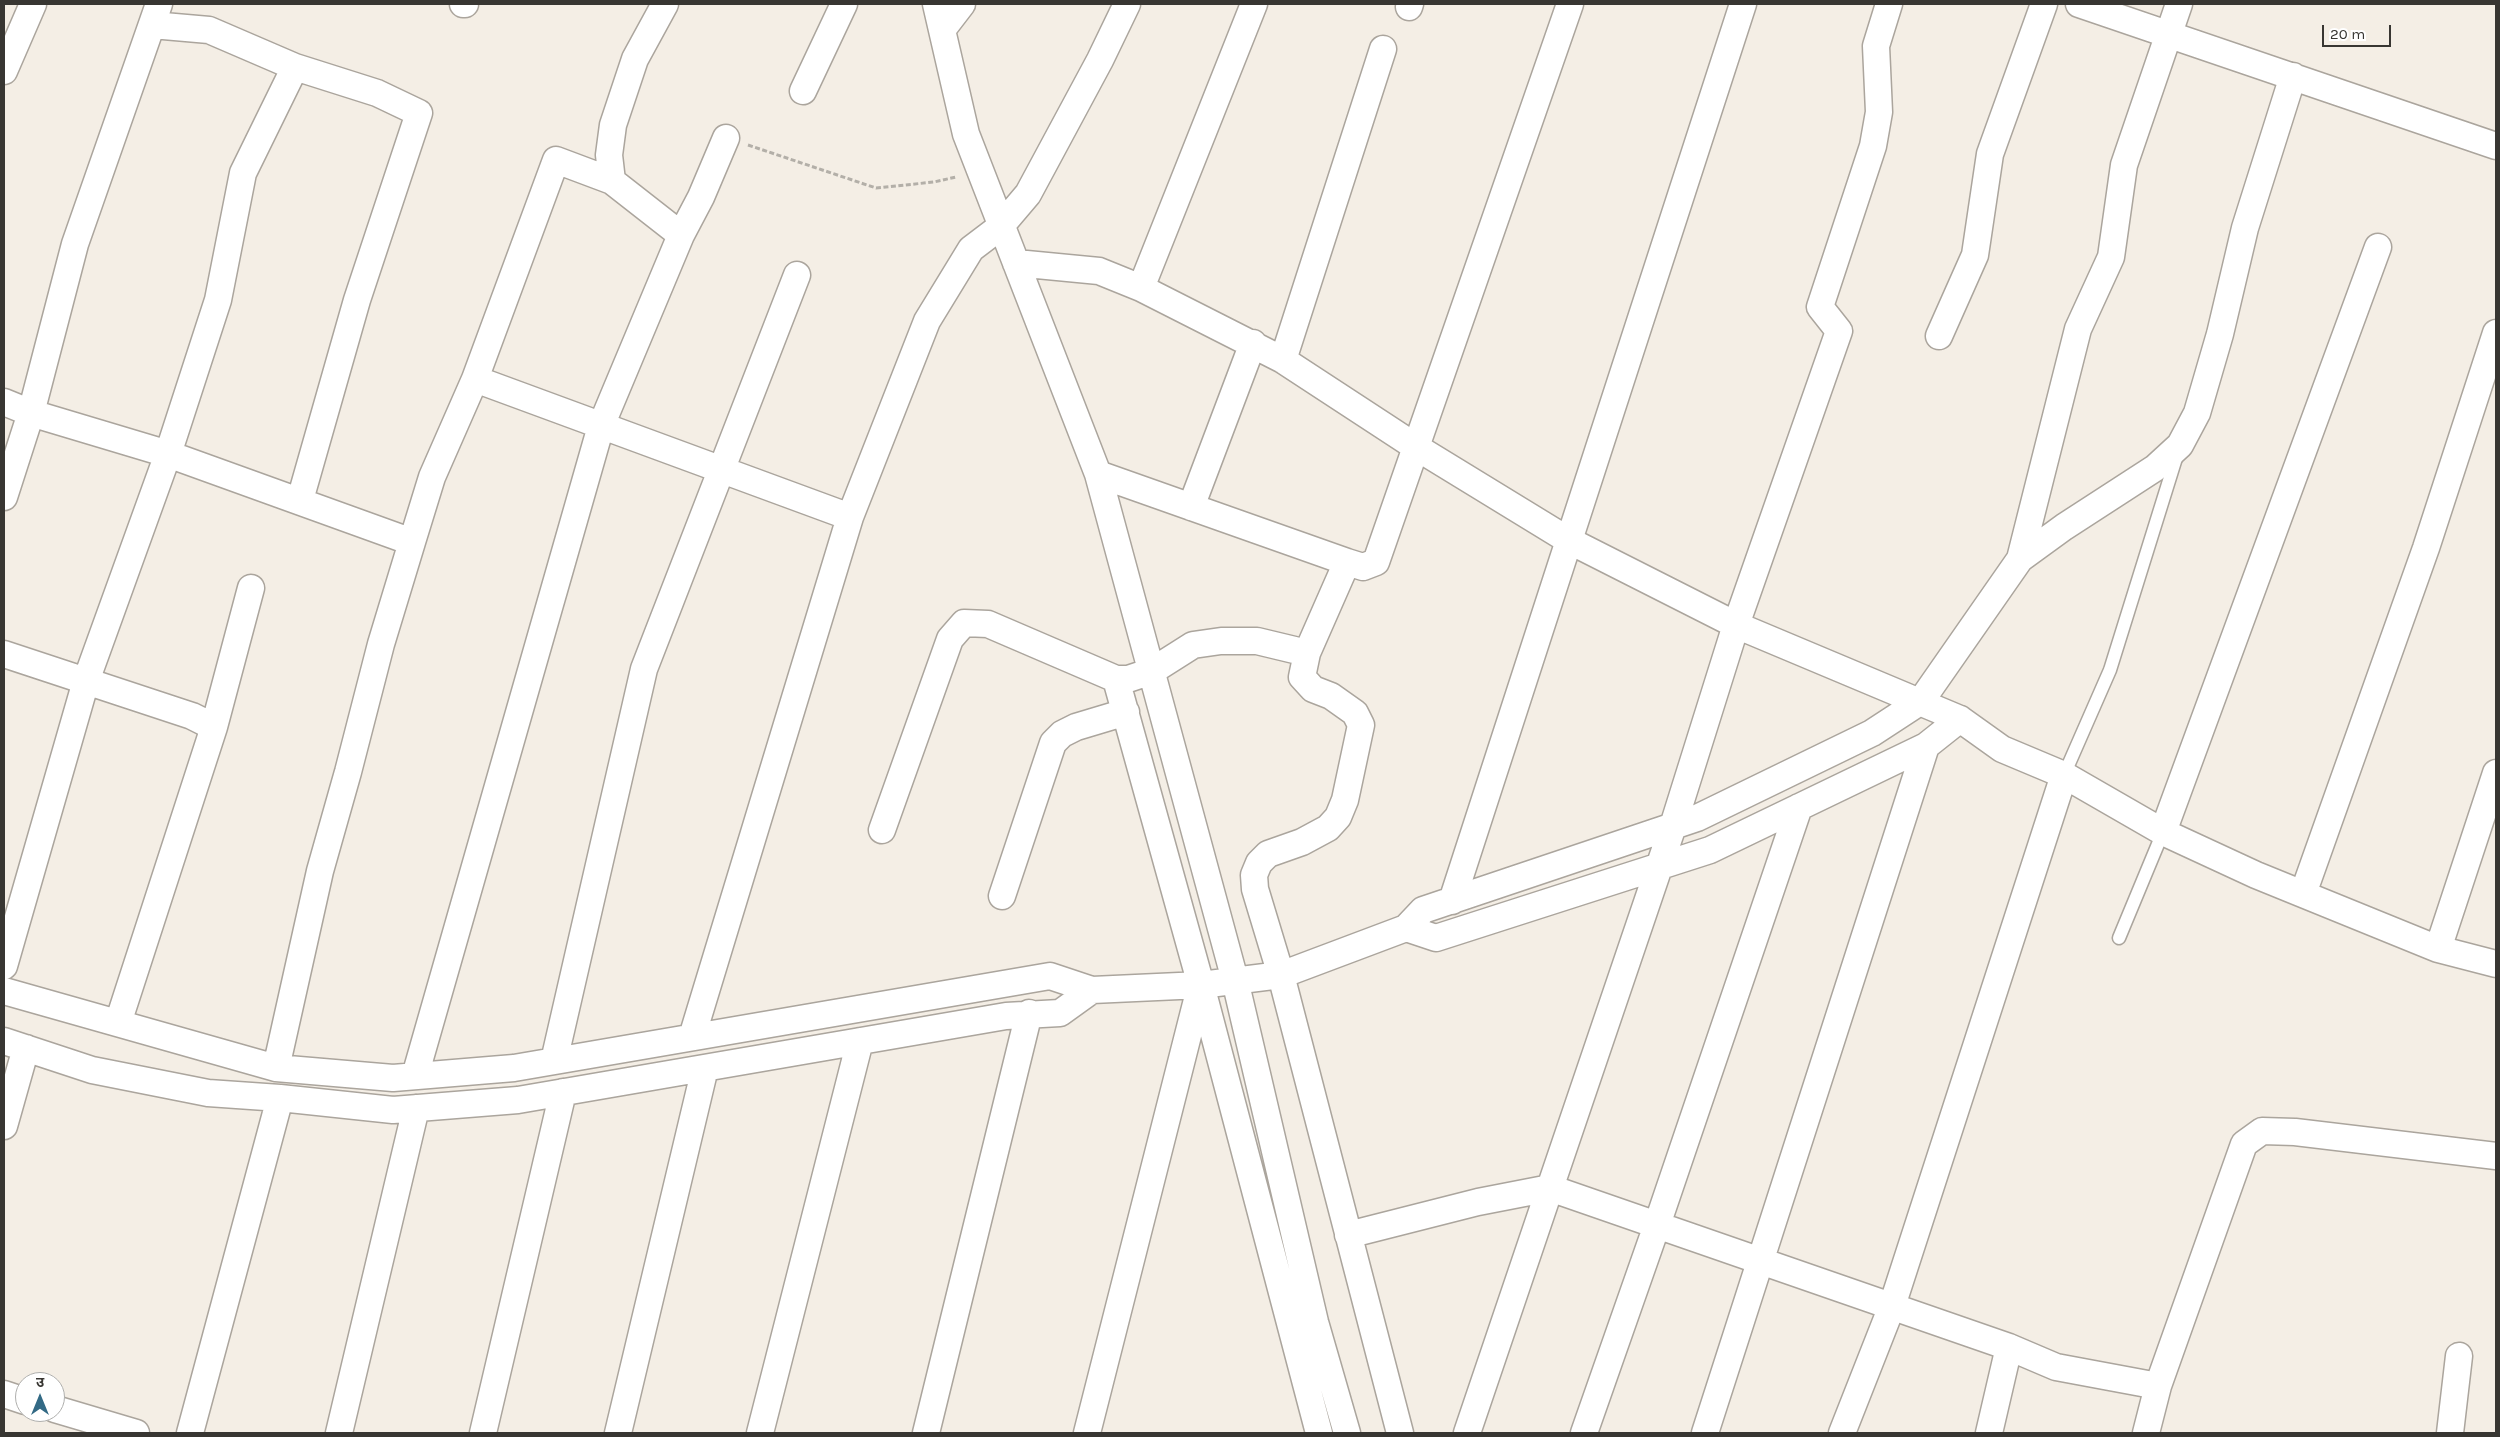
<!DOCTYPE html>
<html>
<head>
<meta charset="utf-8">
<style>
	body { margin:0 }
	#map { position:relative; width:2500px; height:1437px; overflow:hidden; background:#f4eee5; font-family:Karla,"Noto Sans Devanagari",sans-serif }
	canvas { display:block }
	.frame { position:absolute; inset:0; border:5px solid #383632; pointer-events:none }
	.north { position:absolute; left:15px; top:1372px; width:50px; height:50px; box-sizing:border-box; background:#fff; border:1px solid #afafad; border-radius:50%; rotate:0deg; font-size:14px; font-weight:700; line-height:20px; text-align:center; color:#383632 }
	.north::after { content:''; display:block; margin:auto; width:18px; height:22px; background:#336a85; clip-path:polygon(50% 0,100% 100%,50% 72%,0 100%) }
	.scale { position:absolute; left:2322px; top:25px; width:69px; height:22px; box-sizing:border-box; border:2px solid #383632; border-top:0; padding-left:6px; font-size:15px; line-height:18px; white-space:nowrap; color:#383632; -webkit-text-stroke:4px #fff; paint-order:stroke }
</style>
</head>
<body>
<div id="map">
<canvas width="2500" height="1437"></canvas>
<div class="frame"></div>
<div class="north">उ</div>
<div class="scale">20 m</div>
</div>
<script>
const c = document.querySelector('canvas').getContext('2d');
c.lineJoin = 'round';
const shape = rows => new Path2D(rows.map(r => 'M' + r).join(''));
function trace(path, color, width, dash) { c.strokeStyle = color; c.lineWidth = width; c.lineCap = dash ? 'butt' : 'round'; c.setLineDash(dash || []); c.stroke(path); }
const lane = shape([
	[2064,775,2110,670,2177,455],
	[2119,938,2163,832]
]);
const street = shape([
	[463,4,465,4],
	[936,4,966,134,1098,474,1235,980,1315,1322,1347,1433],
	[2079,4,2496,146],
	[1409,7,1410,4],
	[152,25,209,30,295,67],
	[942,30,962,4],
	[4,71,33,4],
	[803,91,844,4],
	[612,181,609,155,613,125,635,59,665,4],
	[1016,263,1099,271,1141,288,1283,360,1416,447,1568,540,1736,625,1960,719,2002,749,2064,775,2163,832,2256,875,2438,949,2496,964],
	[1141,288,1254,4],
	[1939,336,1975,255,1990,154,2044,4],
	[1283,360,1383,49],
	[475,379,850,517,927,321,971,249,1000,227,1028,194,1100,60,1127,4],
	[4,402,31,413,168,454,412,542,432,477,475,379,556,160,612,181,681,235,701,197,726,138],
	[1098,474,1347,562,1363,567,1376,562,1570,4],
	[4,497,31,413,75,244,159,4],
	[1191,507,1253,343],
	[2020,559,2078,329,2111,257,2124,165,2179,4],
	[1347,562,1307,653,1302,677,1313,689,1331,696,1355,713,1361,725,1345,800,1338,817,1328,828,1302,842,1268,854,1259,863,1254,875,1255,889,1281,975,1400,1433],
	[4,654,192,716,214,727,118,1023],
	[1116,679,1201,985,1319,1433],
	[214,727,251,588],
	[882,830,950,639,964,623,988,624,1116,679,1128,679,1152,671,1193,645,1221,641,1257,641,1307,653],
	[2163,832,2378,247],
	[2303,894,2426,548,2496,333],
	[1002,896,1053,743,1062,734,1076,727,1126,712],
	[1452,901,1743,4],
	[1406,928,1436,938,1710,850,1926,746,1960,719],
	[2438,949,2496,773],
	[4,966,86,681,168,454,218,300,243,173,295,67,377,93,419,113,357,300,300,500],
	[4,991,276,1068,393,1078,514,1068,1050,976,1092,990,1201,985,1281,975,1406,928,1423,910,1697,818,1872,733,1921,701,2020,559,2064,527,2155,468,2180,445,2197,413,2220,334,2245,228,2293,76],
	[692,1037,850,517],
	[4,1041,92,1070,208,1093,280,1098,393,1110,518,1100,1006,1016,1060,1013,1092,990],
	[554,1061,644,669,797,275],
	[276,1068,320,871,348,772,381,644,412,542],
	[415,1076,601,426,681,235],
	[4,1126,26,1048],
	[1348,1235,1478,1202,1550,1188,1673,826,1736,625,1839,331,1820,307,1873,146,1879,112,1876,46,1889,4],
	[4,1394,25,1401],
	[55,1409,136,1433],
	[190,1433,280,1098],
	[339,1433,416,1108],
	[483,1433,563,1092],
	[618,1433,705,1068],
	[760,1433,860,1041],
	[926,1433,1029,1013],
	[1087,1433,1200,988],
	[1467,1433,1550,1188,2009,1347,2056,1367,2158,1386],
	[1584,1433,1657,1225,1799,807],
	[1705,1433,1926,746],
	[1842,1433,1892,1306,2064,775],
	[1989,1433,2009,1347],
	[2146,1433,2158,1386,2244,1144,2262,1131,2295,1132,2496,1156],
	[2450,1433,2459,1356]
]);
trace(lane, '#aba59d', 15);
trace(street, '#aba59d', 29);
trace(shape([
	[748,145,876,188,934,182,956,177]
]), '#b3afa8', 3, [5, 2.5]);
trace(lane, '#fff', 12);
trace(street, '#fff', 26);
</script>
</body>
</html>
